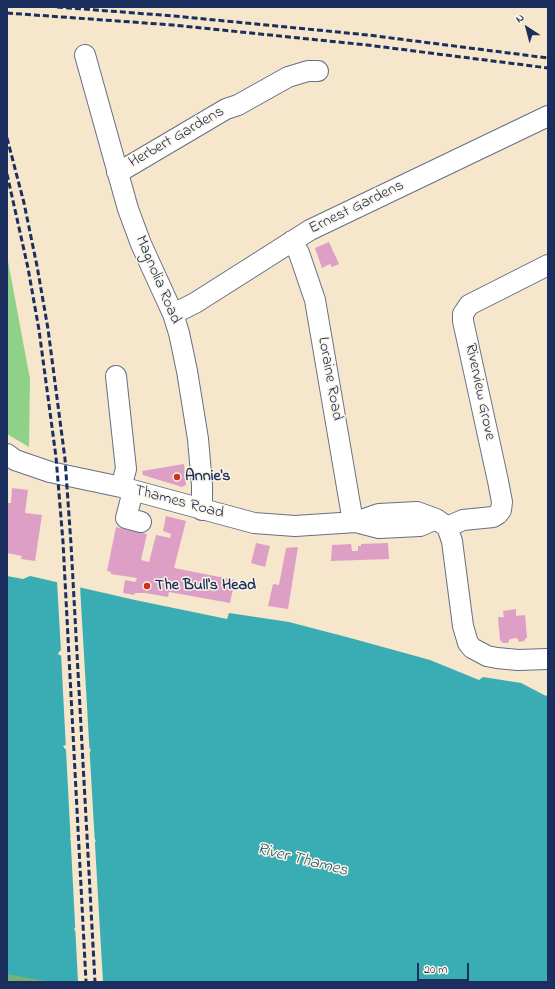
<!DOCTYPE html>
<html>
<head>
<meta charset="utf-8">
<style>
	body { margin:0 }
	#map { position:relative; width:555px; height:989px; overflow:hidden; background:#f5e6cc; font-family:"Indie Flower",sans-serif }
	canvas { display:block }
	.frame { position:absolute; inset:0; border:8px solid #1b2f5e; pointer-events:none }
	.north { position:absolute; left:507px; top:8px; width:40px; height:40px; -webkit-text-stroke:3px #fcf5e5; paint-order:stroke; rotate:324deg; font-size:11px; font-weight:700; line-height:16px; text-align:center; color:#1b2f5e }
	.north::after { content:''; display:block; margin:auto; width:14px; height:18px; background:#1b2f5e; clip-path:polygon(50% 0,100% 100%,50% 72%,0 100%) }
	.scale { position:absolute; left:417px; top:963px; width:52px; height:18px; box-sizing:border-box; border:2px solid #1b2f5e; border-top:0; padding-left:5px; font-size:12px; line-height:14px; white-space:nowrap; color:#1b2f5e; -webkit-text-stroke:3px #fcf5e5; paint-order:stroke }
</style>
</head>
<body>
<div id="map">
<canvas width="555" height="989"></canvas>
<div class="frame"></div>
<div class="north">N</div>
<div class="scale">20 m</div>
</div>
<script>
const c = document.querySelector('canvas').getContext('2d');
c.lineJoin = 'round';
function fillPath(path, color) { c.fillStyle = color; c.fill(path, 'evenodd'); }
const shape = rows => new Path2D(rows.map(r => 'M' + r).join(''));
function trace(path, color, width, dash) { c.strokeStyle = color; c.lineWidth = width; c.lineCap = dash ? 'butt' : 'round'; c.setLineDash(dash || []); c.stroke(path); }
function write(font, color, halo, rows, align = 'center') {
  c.font = font + ' "Indie Flower",sans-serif'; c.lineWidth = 3; c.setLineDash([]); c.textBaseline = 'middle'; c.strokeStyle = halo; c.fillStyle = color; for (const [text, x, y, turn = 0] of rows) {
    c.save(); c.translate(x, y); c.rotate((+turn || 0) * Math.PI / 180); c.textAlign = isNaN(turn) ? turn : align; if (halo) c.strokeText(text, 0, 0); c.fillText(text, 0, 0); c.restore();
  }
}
fillPath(shape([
	[7,256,30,379,29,447,7,434]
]), '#90d189');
fillPath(shape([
	[7,965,68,982,7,982]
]), '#74b375');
fillPath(shape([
	[7,576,23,579,30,576,135,600,227,619,229,613,289,622,354,639,430,660,479,680,483,677,521,683,546,696,548,694,548,982,51,982,7,974],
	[61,650,81,654,81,659,59,655,58,653],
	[66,745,89,747,91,751,89,752,65,749,63,746],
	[71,837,94,838,96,841,94,843,71,841,70,839],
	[76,927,98,927,100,930,98,932,76,932,74,929]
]), '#3aacb3');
fillPath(shape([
	[57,581,80,586,103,982,78,982,61,653,81,656,61,652]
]), '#f5e6cc');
fillPath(shape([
	[329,242,339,264,332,267,330,264,322,268,315,248],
	[184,464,186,485,182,487,143,475,142,471],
	[12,488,28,490,25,513,42,515,35,561,21,559,22,556,7,553,7,503,11,503],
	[166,516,186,521,174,568,235,580,230,603,169,592,168,597,145,593,135,593,134,595,123,593,125,580,135,582,137,578,111,574,111,572,107,571,116,527,147,534,141,560,149,562,156,535,170,538,171,534,163,531],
	[256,543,270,546,265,567,251,563],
	[388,543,389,559,331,561,332,545,351,544,352,551,358,551,358,546,361,546,361,544],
	[298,547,288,609,268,606,273,584,279,585,286,548],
	[516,609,516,616,525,615,527,637,524,641,519,642,517,638,510,639,508,643,503,643,500,640,498,617,504,617,503,611]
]), '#de9fc7');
const minor = shape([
	[85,55,128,209,141,244,173,314,179,333,187,371,198,439,202,485,202,510],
	[117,172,126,168,226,109,238,105,288,77,308,71,318,71],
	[292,241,299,253,315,300,353,522],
	[173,314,195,303,310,230,548,116],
	[116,376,126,469,121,487],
	[7,454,15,460,50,472,121,487,254,523,295,526,356,522,379,514,417,512,436,519],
	[133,491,126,518,141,522],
	[356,522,379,528,420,526,436,519,443,524,447,527,452,541,463,626,468,643,472,648,487,656,497,658,518,660,548,659],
	[447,527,463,520,493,517,498,514,501,510,502,502,498,481,463,321,463,314,469,305,548,265]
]);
trace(minor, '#676f84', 22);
trace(minor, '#fff', 20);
trace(shape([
	[57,7,174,16,368,35,548,58],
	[7,13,173,25,367,45,548,68],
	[7,138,24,203,37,266,48,329,65,459,71,544,95,982],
	[7,174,28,268,39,330,56,457,63,542,86,982]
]), '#1b2f5e', 3, [6, 3]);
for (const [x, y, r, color] of [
	[177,477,4,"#c8321e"],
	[147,586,4,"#c8321e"]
]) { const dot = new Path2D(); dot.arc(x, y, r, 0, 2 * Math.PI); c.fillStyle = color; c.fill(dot); trace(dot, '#fcf5e5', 1.5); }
write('16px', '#1b2f5e', '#fcf5e5', [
	["Herbert Gardens",177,138,-30],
	["Ernest Gardens",357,208,-26],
	["Magnolia Road",157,280,67],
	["Loraine Road",329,379,80],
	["Riverview Grove",479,392,78],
	["Thames Road",179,503,15]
]);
write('bold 16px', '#1b2f5e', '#fcf5e5', [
	["Annie's",185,477],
	["The Bull's Head",155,586]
], 'left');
write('italic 17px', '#265b7c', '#fcf5e5', [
	["River Thames",302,861,14]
]);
</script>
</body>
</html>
